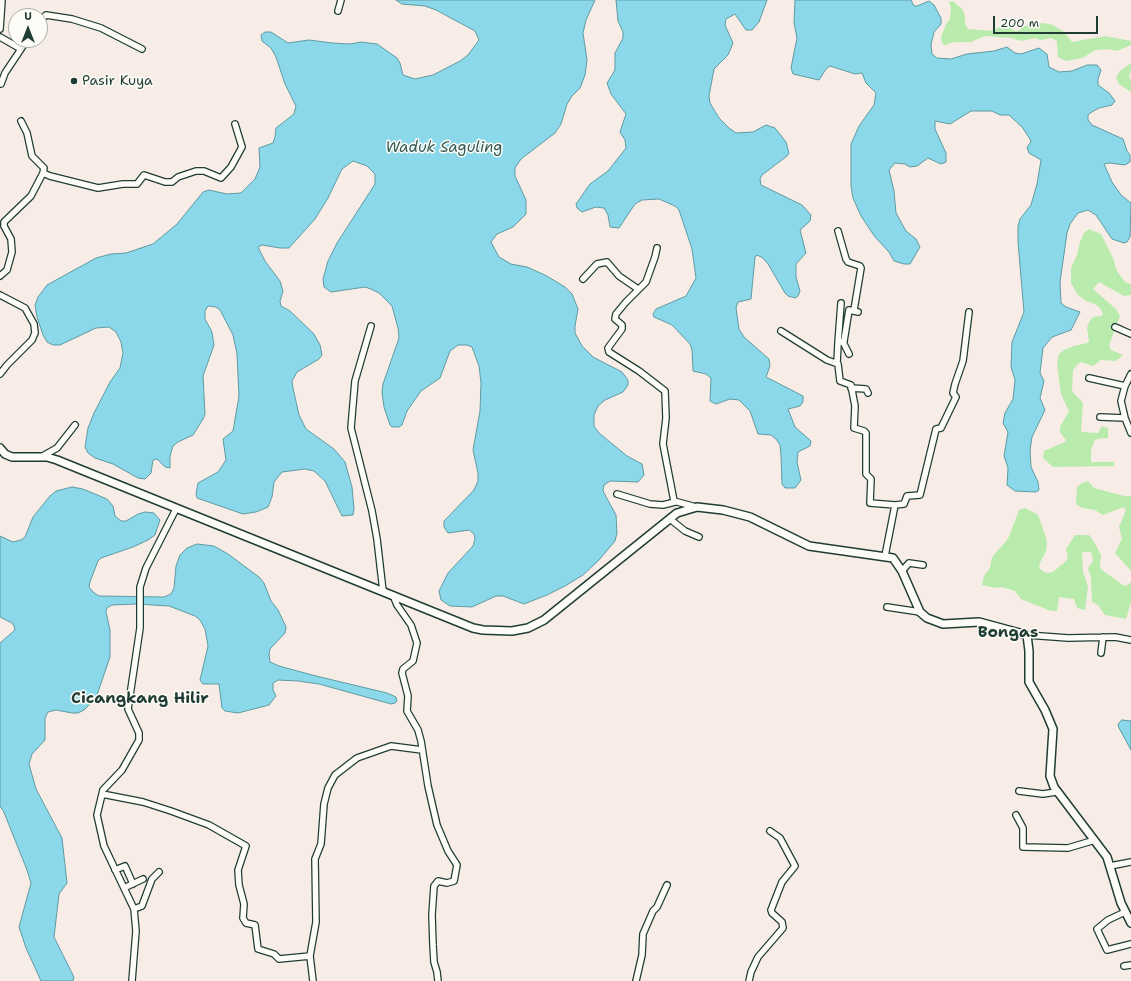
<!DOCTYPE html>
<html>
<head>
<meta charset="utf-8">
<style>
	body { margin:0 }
	#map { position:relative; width:1131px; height:981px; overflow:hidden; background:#f8ece6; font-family:"Shantell Sans",sans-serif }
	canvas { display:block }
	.north { position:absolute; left:8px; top:8px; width:40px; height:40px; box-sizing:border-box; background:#fdfcf7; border:1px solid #a4b0a9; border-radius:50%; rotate:0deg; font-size:11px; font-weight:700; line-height:16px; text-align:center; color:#1f3d34 }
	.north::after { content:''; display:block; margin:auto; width:14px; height:18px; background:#1f3d34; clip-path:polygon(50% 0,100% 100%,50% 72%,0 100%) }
	.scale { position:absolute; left:993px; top:16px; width:105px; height:18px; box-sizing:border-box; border:2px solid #1f3d34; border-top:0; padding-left:5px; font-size:12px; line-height:14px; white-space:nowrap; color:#1f3d34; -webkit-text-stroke:3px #fdfcf7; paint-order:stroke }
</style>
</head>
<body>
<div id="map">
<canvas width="1131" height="981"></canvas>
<div class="north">U</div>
<div class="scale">200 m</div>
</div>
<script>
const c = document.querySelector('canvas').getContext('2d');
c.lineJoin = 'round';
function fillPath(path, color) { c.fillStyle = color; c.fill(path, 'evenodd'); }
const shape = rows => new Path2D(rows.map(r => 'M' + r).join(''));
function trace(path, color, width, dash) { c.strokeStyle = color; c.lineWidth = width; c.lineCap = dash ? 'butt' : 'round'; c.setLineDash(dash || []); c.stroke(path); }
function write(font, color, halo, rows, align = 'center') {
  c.font = font + ' "Shantell Sans",sans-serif'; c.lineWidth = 3; c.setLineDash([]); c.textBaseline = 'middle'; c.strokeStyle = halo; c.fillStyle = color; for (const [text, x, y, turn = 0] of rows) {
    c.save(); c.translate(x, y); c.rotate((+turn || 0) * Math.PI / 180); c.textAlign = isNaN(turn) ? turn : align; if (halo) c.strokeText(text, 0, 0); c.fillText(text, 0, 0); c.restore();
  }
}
fillPath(shape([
	[953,1,963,10,965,17,965,24,968,29,992,31,1007,23,1013,30,1017,31,1021,30,1020,27,1043,23,1053,25,1064,32,1072,42,1105,36,1131,41,1131,45,1117,51,1108,49,1096,50,1082,58,1066,61,1058,57,1057,41,1051,38,1041,40,1035,38,1021,41,1011,38,985,36,971,42,954,42,945,45,942,43,941,37,946,24,950,19,951,8,949,2],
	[1131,63,1131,70,1129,76,1131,81,1131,92,1119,84,1116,78,1119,72],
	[1089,229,1101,234,1113,258,1117,271,1125,282,1131,284,1131,295,1124,296,1099,282,1093,289,1116,309,1120,316,1109,345,1111,350,1123,355,1116,361,1101,360,1093,366,1081,362,1078,364,1073,370,1072,391,1083,403,1081,432,1098,433,1102,426,1108,428,1108,438,1096,439,1094,442,1091,450,1091,462,1114,462,1114,466,1053,467,1043,458,1044,451,1065,442,1066,440,1060,432,1060,427,1069,411,1061,394,1057,365,1059,354,1064,350,1074,346,1087,343,1089,341,1087,328,1089,322,1093,317,1101,316,1103,314,1100,308,1093,303,1086,301,1078,295,1071,283,1071,268,1077,255,1080,242,1084,233],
	[1088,481,1094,488,1124,496,1131,496,1131,571,1115,553,1122,539,1119,527,1126,510,1124,508,1121,508,1103,515,1095,510,1082,508,1076,504,1077,487,1082,483],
	[1025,508,1037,514,1039,517,1047,541,1046,551,1039,565,1040,569,1046,573,1053,572,1066,561,1068,558,1066,549,1075,535,1089,535,1093,540,1101,555,1100,567,1102,570,1123,585,1126,586,1131,582,1131,602,1126,619,1105,615,1098,605,1092,602,1091,578,1088,568,1093,561,1091,552,1082,552,1083,571,1088,587,1085,610,1077,608,1074,599,1059,597,1057,611,1051,611,1021,599,1015,591,1002,587,995,588,982,585,984,576,990,568,992,557,1008,539,1019,510]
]), '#b9ebac');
const water = shape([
	[396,0,595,0,586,20,583,33,587,60,585,75,580,88,572,96,567,104,561,124,555,133,521,159,515,168,515,176,526,200,526,214,513,227,497,234,491,242,499,257,511,264,527,267,545,275,565,287,572,294,578,309,575,326,575,333,582,346,593,357,622,372,628,380,628,385,623,392,605,400,598,406,594,415,594,426,599,433,627,456,642,464,644,475,638,482,610,481,604,485,603,490,604,493,616,515,617,533,615,541,599,560,583,575,565,586,547,595,524,604,503,596,496,596,472,607,450,606,441,600,439,591,448,573,473,546,475,539,474,534,469,530,448,533,444,527,444,521,474,490,478,481,478,473,473,450,480,411,481,383,479,366,472,347,467,345,458,345,450,351,440,378,421,391,407,411,402,425,399,427,392,427,390,425,384,407,382,392,383,384,399,338,398,328,392,306,379,293,371,289,365,287,331,292,324,287,323,279,328,261,337,243,375,184,375,174,367,166,353,161,342,169,328,198,315,219,289,248,280,248,262,245,258,247,265,261,280,281,283,291,280,301,281,306,290,311,314,334,320,345,322,355,319,359,297,372,292,381,293,388,299,415,306,429,334,449,345,462,352,487,354,509,353,515,342,516,325,481,314,471,305,469,282,472,274,482,272,497,268,507,256,512,243,514,197,498,196,494,198,483,218,472,226,460,223,439,233,431,239,396,237,354,233,335,220,310,216,307,208,306,205,311,205,319,212,332,214,345,203,376,205,414,203,419,193,435,178,442,173,446,170,456,170,468,165,467,157,459,153,460,151,473,145,479,138,478,113,464,95,458,88,453,85,447,88,428,94,413,110,382,120,368,123,353,121,342,116,332,109,327,96,328,60,345,53,345,47,342,43,335,37,317,35,305,38,297,47,285,96,258,111,254,126,253,153,244,177,224,203,192,209,190,227,194,241,193,255,179,260,167,259,148,273,143,275,137,276,128,294,114,296,106,285,84,276,57,271,48,262,41,261,35,265,32,271,32,288,43,309,40,332,43,350,44,361,42,377,44,397,58,400,63,403,75,415,79,433,75,460,61,468,55,479,40,475,31,436,10,425,6,402,4,396,0],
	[616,0,767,0,759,22,752,30,746,30,735,14,726,19,725,25,733,43,728,55,714,69,709,96,710,103,719,118,729,128,736,133,753,132,766,125,775,128,786,142,789,153,787,156,762,175,760,179,761,185,802,205,811,215,810,221,800,230,806,253,796,264,796,277,800,291,798,296,795,298,788,296,785,293,768,264,763,258,757,255,755,257,751,299,738,302,736,308,739,329,744,337,769,359,770,366,766,377,803,396,803,402,800,406,788,409,795,427,811,441,810,446,798,452,797,462,801,480,795,488,785,488,782,484,781,455,780,445,776,439,771,435,758,434,750,411,739,400,730,399,716,404,710,401,711,378,706,374,693,371,692,350,690,344,672,325,654,317,653,314,656,309,686,296,696,278,692,249,679,210,675,206,659,199,642,200,635,204,619,228,610,227,608,215,604,208,596,207,582,212,577,208,576,204,590,184,608,171,626,148,625,140,620,132,626,114,611,94,607,83,615,70,615,53,623,38,623,32,618,21,616,0],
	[795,0,911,0,914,6,917,6,929,1,934,5,941,18,941,24,934,32,931,45,932,54,937,58,951,59,967,54,994,51,1007,47,1015,53,1021,54,1039,48,1047,54,1049,67,1059,72,1072,71,1087,65,1097,65,1101,70,1098,79,1098,85,1109,93,1115,101,1112,105,1099,108,1090,113,1088,115,1088,120,1092,125,1123,139,1127,151,1130,155,1130,162,1125,165,1110,163,1104,164,1112,182,1121,195,1131,203,1130,237,1127,242,1124,243,1112,239,1096,215,1088,210,1078,213,1070,224,1067,233,1060,282,1061,303,1066,307,1080,312,1071,330,1052,337,1043,348,1040,373,1044,381,1040,398,1045,410,1032,437,1030,450,1031,467,1038,482,1039,490,1036,492,1015,491,1007,485,1008,468,1004,456,1008,432,1003,423,1005,413,1013,399,1015,380,1011,367,1012,342,1024,312,1018,242,1018,226,1020,219,1031,205,1037,184,1041,160,1029,153,1027,147,1031,142,1030,139,1022,127,1009,115,1000,115,992,111,971,111,950,124,935,121,935,129,946,153,946,162,941,164,928,158,917,166,910,167,905,164,895,163,889,170,894,191,896,213,906,231,916,239,920,247,910,264,904,264,894,261,889,252,875,237,861,216,853,198,851,186,851,144,859,126,874,105,876,93,866,83,862,73,855,74,830,66,826,69,819,80,793,74,791,68,797,38,794,23,795,0],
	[72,487,83,489,107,499,113,506,115,516,121,521,126,521,138,514,145,512,154,513,160,520,155,535,148,540,133,547,101,558,98,561,90,582,89,587,93,592,99,596,164,597,171,594,174,588,176,566,180,555,187,548,197,544,214,546,228,554,259,577,264,583,271,601,278,610,286,627,285,633,270,649,269,654,270,662,279,666,316,676,387,693,396,697,397,701,395,703,391,704,319,684,298,681,278,680,273,683,273,690,276,696,269,705,238,713,225,711,222,708,219,684,203,684,200,680,208,646,205,629,200,620,195,616,169,606,136,604,112,605,107,608,106,612,110,630,110,657,96,698,84,710,78,713,72,713,56,710,48,712,45,718,45,740,32,754,29,764,36,789,62,838,67,883,59,894,54,937,74,977,73,981,41,981,26,948,19,927,31,883,27,870,3,810,0,807,0,643,15,630,14,626,12,623,0,617,0,536,13,542,21,540,25,537,33,517,50,496,56,491,72,487],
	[1122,720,1131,721,1131,750,1119,728,1118,724,1122,720]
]);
fillPath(water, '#8ad8e9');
trace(water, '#5f9aa1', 1);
const minor = shape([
	[338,11,341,0],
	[40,21,46,15,72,19,101,28,142,49],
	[0,29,2,0],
	[0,37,21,49],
	[1,84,5,73,27,40],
	[21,121,27,133,32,156,44,168,43,173],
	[838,231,846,259,848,262,860,266,861,268,854,310],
	[657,248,655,257,646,282,626,302,616,314,615,319,622,325,622,329,608,348,609,352,639,371,665,391,666,418,663,444,674,501,696,507],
	[0,276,7,270,12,252,11,239,4,226,4,222,31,196,43,173,50,176,98,188,123,184,137,184,144,175,165,182,172,182,178,177,196,171,204,171,221,178,231,167,242,147,235,124],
	[583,279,597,264,607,262,619,276,638,289],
	[0,295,25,308,34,324,35,333,32,340,7,365,0,374],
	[371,326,355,381,351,428,372,511,377,539,383,591],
	[1115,327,1131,334],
	[781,331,827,360,838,364,840,381,851,385,855,406,854,428,864,431,866,433,866,474,871,479,870,503,895,505,885,556],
	[843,342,849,354],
	[838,343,841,303],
	[837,363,838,343,844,341,849,310,858,312],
	[1131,374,1125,386,1121,401,1125,418,1131,433],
	[1089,378,1125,386],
	[851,388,866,389,868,393],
	[1100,417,1125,418],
	[41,457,57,448,75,425],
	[617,494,650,504,663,505,675,502],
	[895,505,904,504,907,496,920,495,936,429,941,428,956,397,953,393,955,384,963,361,969,312],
	[670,519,685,531,699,537],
	[902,571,909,563,923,565],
	[393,595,397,605,411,625,417,643,413,661,403,669,402,673,408,696,407,711,418,730,421,741,428,786,437,825,448,851,457,865,454,881,447,883,438,881,434,886,432,915,433,945,434,962,437,972,438,981],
	[887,607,920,612],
	[1027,635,1068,638,1115,637,1131,640],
	[1101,653,1103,637],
	[1019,791,1043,794,1056,792],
	[102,794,143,802,171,811,209,825,246,846,238,870,239,885,244,904,243,918,246,923,255,925,258,949,274,954,279,959,310,956],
	[1016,815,1023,828,1023,847,1068,848,1095,840],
	[1110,866,1131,862],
	[115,870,125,866,133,884],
	[124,888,143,879],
	[134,909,142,906,143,903,152,879,159,872],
	[1125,912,1108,920,1097,929,1107,950,1131,944],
	[1124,966,1131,965],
	[132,981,136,931,134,909,104,846,97,815,103,790,122,770,139,740,139,733,128,709,140,628,140,587,146,568,176,509],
	[313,981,310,956,316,922,315,859,321,844,324,804,328,788,335,775,357,758,391,746,422,750],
	[636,981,642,955,643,934,653,911,657,907,667,885],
	[749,981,751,972,758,957,783,928,782,922,772,913,771,910,782,882,795,866,780,838,770,831]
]);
const major = shape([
	[0,448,5,454,12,457,47,457,57,460,473,628,483,630,512,631,528,628,544,620,677,513,697,507,723,510,750,517,809,546,893,558,902,571,920,612,927,618,943,624,979,622,1027,635,1029,651,1029,682,1045,710,1053,729,1050,776,1054,787,1107,857,1121,903,1131,923]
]);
trace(minor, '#1f3d34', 8);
trace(major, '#1f3d34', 10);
trace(minor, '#fdfcf7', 5.5);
trace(major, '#fdfcf7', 7);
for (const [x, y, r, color] of [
	[74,81,4,"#1f3d34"]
]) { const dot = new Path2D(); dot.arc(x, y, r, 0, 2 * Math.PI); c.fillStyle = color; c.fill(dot); trace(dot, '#fdfcf7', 1.5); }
write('14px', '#1f3d34', '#fdfcf7', [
	["Pasir Kuya",82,81]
], 'left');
write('italic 15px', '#345c58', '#fdfcf7', [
	["Waduk Saguling",444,148]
]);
write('bold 16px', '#1f3d34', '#fdfcf7', [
	["Bongas",1008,633],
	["Cicangkang Hilir",140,699]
]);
</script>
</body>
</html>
